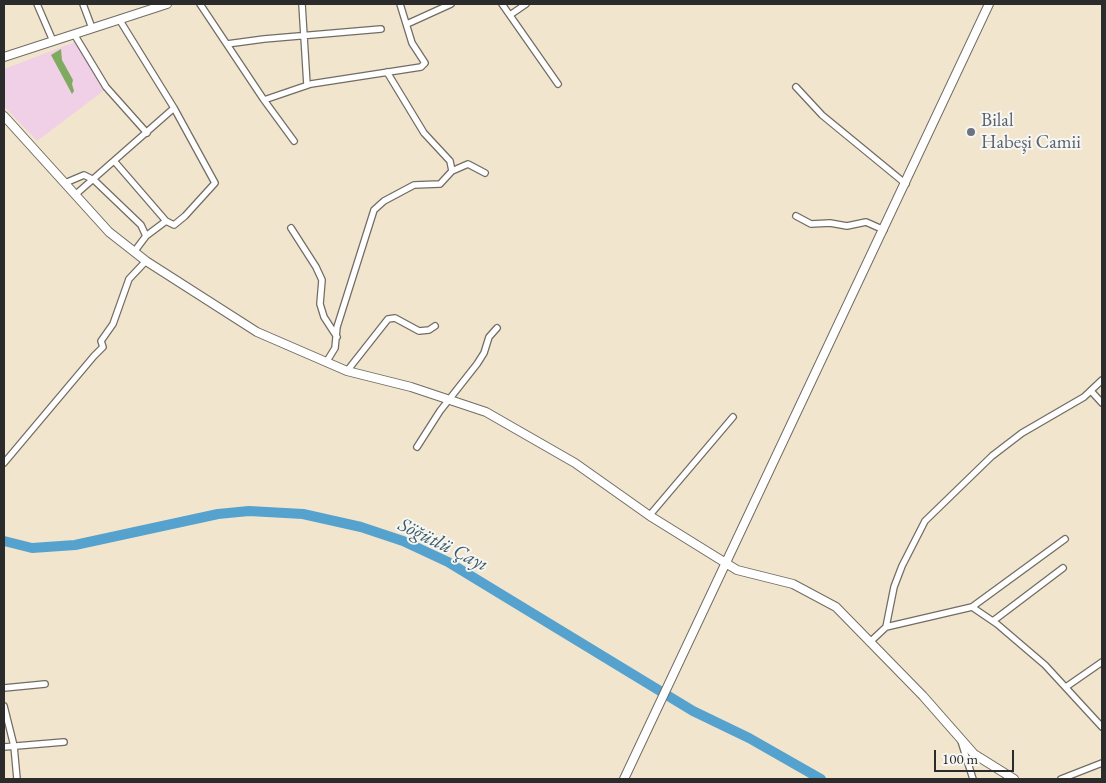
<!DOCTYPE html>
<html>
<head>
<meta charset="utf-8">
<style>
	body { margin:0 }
	#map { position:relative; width:1106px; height:783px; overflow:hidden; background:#f2e5ce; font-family:"EB Garamond",serif }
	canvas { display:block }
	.frame { position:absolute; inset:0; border:5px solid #2b2b2b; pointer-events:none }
	.scale { position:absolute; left:934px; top:750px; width:80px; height:22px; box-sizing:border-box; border:2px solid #2b2b2b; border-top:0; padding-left:6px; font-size:15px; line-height:18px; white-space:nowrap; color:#2b2b2b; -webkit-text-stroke:4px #f6f6f2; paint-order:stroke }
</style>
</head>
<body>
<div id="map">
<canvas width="1106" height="783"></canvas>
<div class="frame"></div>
<div class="scale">100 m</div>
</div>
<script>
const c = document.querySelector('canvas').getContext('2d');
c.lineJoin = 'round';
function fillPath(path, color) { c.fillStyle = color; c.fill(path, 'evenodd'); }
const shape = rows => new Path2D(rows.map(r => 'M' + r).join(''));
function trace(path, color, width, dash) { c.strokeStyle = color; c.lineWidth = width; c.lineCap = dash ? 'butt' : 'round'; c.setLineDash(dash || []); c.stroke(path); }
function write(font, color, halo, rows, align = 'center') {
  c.font = font + ' "EB Garamond",serif'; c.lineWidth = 4; c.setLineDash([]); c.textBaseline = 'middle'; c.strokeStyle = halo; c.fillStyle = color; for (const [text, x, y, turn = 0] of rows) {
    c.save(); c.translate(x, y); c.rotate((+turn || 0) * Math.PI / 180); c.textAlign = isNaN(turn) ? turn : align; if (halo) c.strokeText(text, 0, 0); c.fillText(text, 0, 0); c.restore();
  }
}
fillPath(shape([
	[75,42,106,89,37,141,4,106,4,69]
]), '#efd0e6');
fillPath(shape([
	[61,49,62,60,73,80,72,84,74,91,72,94,51,55]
]), '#81aa61');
trace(shape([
	[4,541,32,548,75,545,218,514,249,511,303,514,361,527,403,541,448,562,693,711,749,738,821,779]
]), '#55a2ce', 10);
const street = shape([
	[37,4,53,41],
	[83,4,92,28],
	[200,4,264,100,294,141],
	[302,4,307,85],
	[502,4,558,84],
	[510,15,526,4],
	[407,24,451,4],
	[74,34,106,87,147,133],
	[227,44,264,39,381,29],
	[387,72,424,133,450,161,452,171],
	[796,87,822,115,906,184],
	[264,100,311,84,421,67,425,63,412,43,400,4],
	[115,162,166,221,174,225,185,216,215,183,174,108,119,19],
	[65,183,84,175,94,180,141,225,146,236,134,252],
	[75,195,174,108],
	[796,216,811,224,830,223,847,226,866,222,884,230],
	[291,228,316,267,322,280,320,304,324,317,337,337],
	[146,236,166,221],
	[327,361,335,348,337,327,374,210,384,201,414,185,440,184,452,171,468,164,485,173],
	[347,371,388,319,395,318,419,331,429,330,435,326],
	[1091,391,1102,403],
	[417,447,440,411,477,364,484,353,489,337,497,328],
	[4,463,94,356,103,347,101,341,113,324,129,279,146,261],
	[649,516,733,417],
	[972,607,997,624,1045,665,1102,727],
	[993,621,1063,568],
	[886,627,972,607,1065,539],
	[870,642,886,627,894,587,902,566,925,521,992,456,1022,433,1084,397,1102,380],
	[1066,687,1102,662],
	[4,688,45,684],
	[4,706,14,746,17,779],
	[961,741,973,779],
	[4,747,64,742],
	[1061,779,1102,763]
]);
const secondary = shape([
	[4,57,167,4],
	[4,116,109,232,146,261,257,332,347,371,411,387,486,412,575,463,650,516,737,570,793,584,836,607,923,696,974,754,1014,779],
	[624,779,989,4]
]);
trace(street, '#716c64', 8);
trace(secondary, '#716c64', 10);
trace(street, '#fff', 5.5);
trace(secondary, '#fff', 8);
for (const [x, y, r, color] of [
	[971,132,5,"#6b7280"]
]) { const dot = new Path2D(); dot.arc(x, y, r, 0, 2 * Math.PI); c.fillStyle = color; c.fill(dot); trace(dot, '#f6f6f2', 2); }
write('19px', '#5b616d', '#f6f6f2', [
	["Bilal",981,121],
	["Habeşi Camii",981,143]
], 'left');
write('italic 20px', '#3c5b6c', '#f6f6f2', [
	["Söğütlü Çayı",443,545,26]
]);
</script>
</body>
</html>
